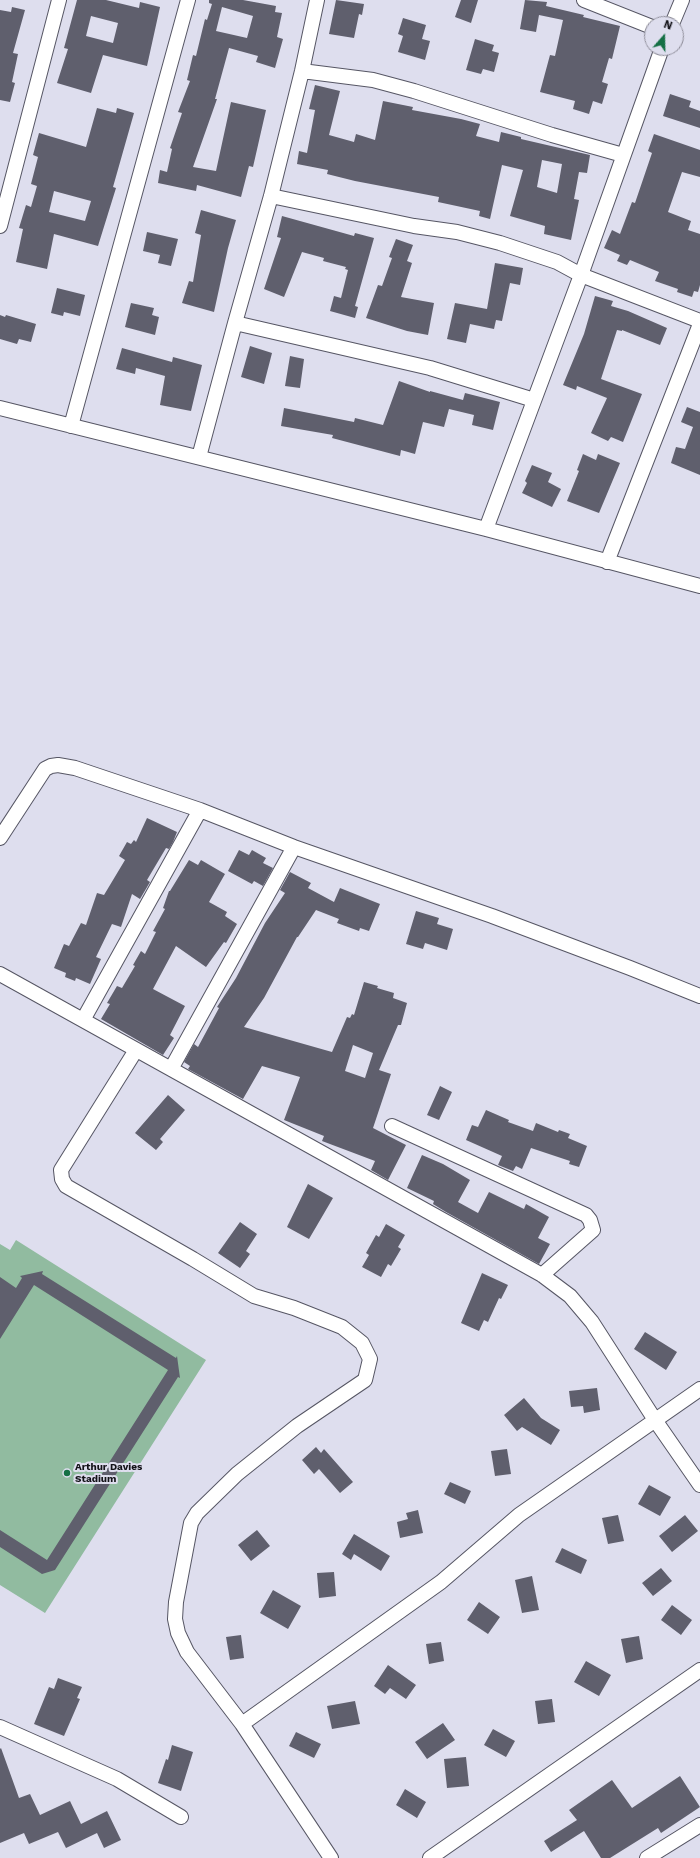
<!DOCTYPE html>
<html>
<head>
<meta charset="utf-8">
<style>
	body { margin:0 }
	#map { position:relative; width:700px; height:1858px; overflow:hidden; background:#dedeee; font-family:"Work Sans",sans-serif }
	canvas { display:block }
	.north { position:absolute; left:644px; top:16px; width:40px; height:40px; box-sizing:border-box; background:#dedeee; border:1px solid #8d8c98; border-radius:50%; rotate:20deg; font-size:11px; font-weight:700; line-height:16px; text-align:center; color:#131218 }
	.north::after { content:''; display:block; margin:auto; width:14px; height:18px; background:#157045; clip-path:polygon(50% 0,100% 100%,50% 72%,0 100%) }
</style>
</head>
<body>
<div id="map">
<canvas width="700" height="1858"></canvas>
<div class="north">N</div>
</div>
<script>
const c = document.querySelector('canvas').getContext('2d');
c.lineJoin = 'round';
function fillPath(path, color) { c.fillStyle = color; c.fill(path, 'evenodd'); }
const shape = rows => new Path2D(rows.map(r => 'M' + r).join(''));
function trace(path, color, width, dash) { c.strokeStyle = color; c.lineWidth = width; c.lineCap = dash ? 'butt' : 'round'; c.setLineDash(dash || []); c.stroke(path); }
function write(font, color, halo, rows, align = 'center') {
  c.font = font + ' "Work Sans",sans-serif'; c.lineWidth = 4; c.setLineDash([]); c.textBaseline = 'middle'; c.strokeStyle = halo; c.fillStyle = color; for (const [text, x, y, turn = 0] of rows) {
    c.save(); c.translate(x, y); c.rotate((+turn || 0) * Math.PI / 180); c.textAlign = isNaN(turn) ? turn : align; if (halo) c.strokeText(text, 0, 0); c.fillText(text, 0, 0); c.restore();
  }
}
fillPath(shape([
	[16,1240,206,1360,45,1613,0,1585,0,1244,10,1250]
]), '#91bba0');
fillPath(shape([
	[77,0,106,0,139,8,140,2,160,7,147,66,103,55,91,93,57,83,68,49,64,48],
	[91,16,118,23,113,43,86,36],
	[209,0,243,0,276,6,275,12,282,13,277,37,283,39,275,68,256,62,258,56,229,48,215,99,217,99,193,167,216,171,231,102,266,110,253,167,249,166,241,197,197,185,196,191,158,183,160,170,167,172,172,149,170,148,182,113,178,112,190,81,187,80,193,55,196,56,205,19,207,20,212,4,209,3],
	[222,7,253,16,247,38,216,31],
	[336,0,364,4,362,15,359,14,354,38,329,34],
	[461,0,478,0,471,23,455,17],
	[525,0,547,2,546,6,584,15,583,17,620,26,612,59,609,58,602,82,608,84,602,104,593,101,589,114,573,109,575,101,540,92,550,55,555,56,563,20,539,15,536,32,520,29],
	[12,7,25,10,13,53,18,54,12,82,15,83,10,102,0,100,0,10,11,12],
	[403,18,426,25,422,39,430,41,425,60,398,52,403,36,398,34],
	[475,39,494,45,492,51,499,53,494,72,483,69,481,74,466,70],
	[315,85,340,91,329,135,354,142,356,134,375,140,383,101,413,107,412,110,461,119,480,124,476,136,499,142,501,132,521,137,521,139,590,155,587,173,579,172,574,199,579,200,571,240,544,234,545,226,510,216,523,170,502,165,490,219,479,216,480,211,438,202,439,197,355,181,327,174,328,170,297,164,299,151,307,153,315,110,309,109],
	[542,160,562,164,557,193,537,187],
	[670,94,691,101,689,107,700,111,700,128,663,116],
	[97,108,116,113,117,108,134,113,113,187,116,188,98,246,54,234,47,269,16,262,23,229,19,228,26,205,31,207,37,186,31,184,38,157,33,155,39,133,86,147],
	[54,191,91,201,85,221,49,212],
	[654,134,700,150,700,177,682,172,668,212,691,221,688,230,700,234,700,285,698,292,694,291,692,297,677,292,678,289,655,281,659,272,630,260,627,265,617,261,620,255,604,248,612,230,620,234,632,202,635,203,652,153,648,151],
	[201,210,236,220,228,248,214,312,182,303,189,281,193,282,201,235,195,233],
	[282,216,354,236,355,233,374,238,355,306,358,307,355,318,330,311,334,296,341,298,348,270,345,269,346,267,323,261,324,258,302,252,284,297,264,289,281,238,277,237],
	[147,232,178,239,171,266,158,263,160,255,143,251],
	[396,239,413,245,407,261,412,263,401,297,434,303,428,335,407,331,366,318,378,285,382,286,392,258,389,257],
	[495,263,523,268,520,285,510,283,502,321,496,320,494,329,470,324,466,343,447,339,455,303,487,309],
	[57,288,85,295,80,316,64,312,63,316,51,313],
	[595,296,613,301,611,306,628,311,667,328,660,345,622,330,622,331,617,330,601,379,642,394,623,442,611,437,608,441,591,433,607,398,577,386,576,390,563,385,584,334],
	[131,303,154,308,152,315,159,317,155,335,125,327],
	[0,315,5,317,6,315,36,324,31,342,19,339,17,344,0,339],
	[250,346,272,353,264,384,241,377],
	[122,348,172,362,173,357,202,365,191,411,160,405,165,376,136,368,135,374,116,369],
	[290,356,304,359,300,388,285,386],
	[399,381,430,392,430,391,463,400,465,393,500,402,493,430,472,425,474,415,449,409,444,427,423,422,415,454,401,450,400,456,332,438,333,435,281,426,284,408,354,422,355,418,383,425],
	[687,407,700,412,700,475,671,463,676,447,685,449,693,427,681,422],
	[583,454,596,460,598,454,620,463,599,513,567,501,579,471,577,470],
	[532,465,552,473,548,482,561,489,552,507,522,493,527,483,525,481],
	[147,818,177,832,173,842,169,849,166,848,147,880,150,882,140,899,132,894,121,927,112,924,96,957,101,959,90,984,76,978,75,981,65,977,66,973,54,968,64,944,69,946,81,923,86,925,97,893,104,895,125,860,119,856,127,842,131,844,134,840,136,842],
	[239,850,249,855,252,850,266,858,263,863,273,868,263,886,254,881,252,884,228,871],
	[189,860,198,865,201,860,225,874,209,902,227,912,225,916,237,924,226,943,224,942,206,967,176,946,153,989,185,1006,170,1035,174,1038,163,1055,101,1019,110,1004,107,1003,117,986,122,988,135,966,133,965,141,951,145,954,156,932,153,931,165,909,163,908,169,891,170,891],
	[290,872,311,883,308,888,334,902,340,888,380,904,369,931,360,928,359,931,337,923,339,919,316,910,298,937,297,937,264,998,244,1027,332,1052,347,1017,350,1018,352,1014,354,1015,364,982,378,986,377,988,394,993,393,998,407,1003,401,1025,398,1025,379,1070,391,1074,373,1128,406,1145,388,1180,371,1170,375,1161,322,1141,324,1136,284,1120,300,1077,262,1066,243,1099,188,1069,190,1066,184,1062,194,1044,198,1047,219,1008,217,1007,236,978,265,923,285,893,280,890],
	[353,1045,373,1053,365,1078,345,1071],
	[416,911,439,918,437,924,453,929,447,950,425,943,423,949,406,944],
	[440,1086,452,1092,439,1120,427,1115],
	[168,1095,185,1110,160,1139,163,1142,156,1150,135,1133],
	[486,1110,509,1120,508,1122,533,1131,536,1123,558,1132,559,1130,570,1134,568,1138,587,1146,579,1167,569,1164,570,1161,531,1148,522,1169,516,1166,513,1171,498,1165,502,1156,466,1140,472,1125,478,1127],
	[422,1155,443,1164,470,1180,458,1202,478,1213,489,1192,524,1209,526,1204,549,1217,538,1238,550,1244,539,1264,446,1212,433,1204,434,1201,407,1188],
	[308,1184,333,1198,309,1239,287,1227],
	[240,1222,257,1234,246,1251,250,1254,240,1268,218,1253],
	[386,1224,405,1235,398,1247,401,1249,391,1266,388,1264,381,1277,362,1267,369,1255,366,1253,376,1235,379,1237],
	[43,1271,42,1274,176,1358,177,1356,180,1378,178,1377,55,1570,42,1574,0,1547,0,1530,47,1560,168,1370,34,1285,0,1339,0,1277,16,1288,22,1278,20,1276],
	[482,1273,508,1285,501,1299,499,1298,488,1322,484,1320,479,1331,461,1323],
	[645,1332,677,1352,666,1370,634,1349],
	[597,1388,600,1410,584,1413,583,1406,571,1407,569,1391],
	[524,1398,541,1418,560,1430,551,1445,522,1427,517,1431,504,1415],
	[316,1447,321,1453,324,1449,353,1482,340,1493,319,1469,314,1474,302,1460],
	[507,1449,511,1474,495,1476,491,1451],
	[450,1482,471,1491,465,1504,444,1494],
	[649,1485,671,1497,660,1516,638,1504],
	[418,1510,423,1533,400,1538,397,1522,408,1519,406,1513],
	[618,1515,624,1541,608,1544,602,1518],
	[685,1515,698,1531,672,1552,659,1536],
	[257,1530,270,1546,251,1561,238,1545],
	[354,1534,390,1556,381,1571,354,1554,351,1560,342,1554],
	[562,1548,587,1560,581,1574,555,1562],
	[661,1568,672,1581,653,1596,642,1583],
	[334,1572,336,1596,319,1598,317,1573],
	[532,1576,539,1610,522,1613,515,1580],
	[273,1590,301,1606,288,1629,260,1613],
	[479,1602,500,1617,488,1634,467,1620],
	[672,1605,692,1620,681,1635,661,1620],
	[241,1635,244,1658,230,1660,226,1637],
	[639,1636,643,1659,626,1663,621,1639],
	[441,1642,444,1661,429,1664,426,1644],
	[586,1661,611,1675,599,1696,574,1682],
	[388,1665,416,1685,406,1699,390,1688,385,1694,374,1686],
	[58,1678,82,1687,77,1698,80,1699,64,1736,34,1724,49,1687,54,1689],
	[552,1699,555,1722,538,1724,535,1701],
	[355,1701,360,1724,332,1729,327,1706],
	[443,1723,455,1740,427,1759,415,1742],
	[493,1729,515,1741,506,1757,484,1745],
	[296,1732,321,1744,314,1758,289,1746],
	[172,1745,193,1752,181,1791,158,1783,166,1759,168,1760],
	[1,1748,19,1798,30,1794,40,1815,70,1801,81,1824,107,1811,121,1840,104,1848,97,1833,66,1848,58,1832,29,1844,24,1833,0,1843,0,1749],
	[466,1757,469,1786,447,1788,444,1759],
	[680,1776,700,1807,661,1833,658,1828,610,1858,601,1858,584,1831,551,1852,544,1841,577,1820,569,1810,612,1780,632,1808],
	[405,1789,426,1802,417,1818,396,1805]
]), '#5f5f6d');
const minor = shape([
	[584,0,652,27],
	[672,24,682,0],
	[302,71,373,80,414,91,552,135,623,155],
	[271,196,414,226,457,232,500,243,557,262,581,275,700,321],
	[0,226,59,0],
	[235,323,430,368,534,400],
	[0,408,486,529,700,586],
	[71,426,188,0],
	[199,457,235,323,271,196,302,71,317,0],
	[486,529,581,275,662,48],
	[607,562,700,324],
	[0,838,45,769,51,766,58,765,75,768,200,810,294,847,492,916,630,968,700,996],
	[0,974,542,1275,570,1296,592,1322,655,1420,700,1485],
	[83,1020,200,810],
	[136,1050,61,1170,62,1179,66,1186,193,1259,254,1296,294,1308,342,1327,362,1343,370,1359,365,1380,297,1426,237,1474,197,1513,191,1523,176,1602,175,1619,178,1633,187,1652,242,1724,331,1858],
	[171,1069,294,847],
	[392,1126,586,1215,590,1220,593,1230,542,1275],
	[242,1724,441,1582,519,1515,700,1389],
	[0,1727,117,1779,181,1817],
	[430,1858,700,1670],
	[647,1858,700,1825]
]);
trace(minor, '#565664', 16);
trace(minor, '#fff', 14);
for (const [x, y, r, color] of [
	[67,1473,4,"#157045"]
]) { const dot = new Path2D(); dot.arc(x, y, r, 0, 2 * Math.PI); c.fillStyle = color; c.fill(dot); trace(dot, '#dedeee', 1.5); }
write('bold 10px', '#131218', '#dedeee', [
	["Arthur Davies",75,1467],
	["Stadium",75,1479]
], 'left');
</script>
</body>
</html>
